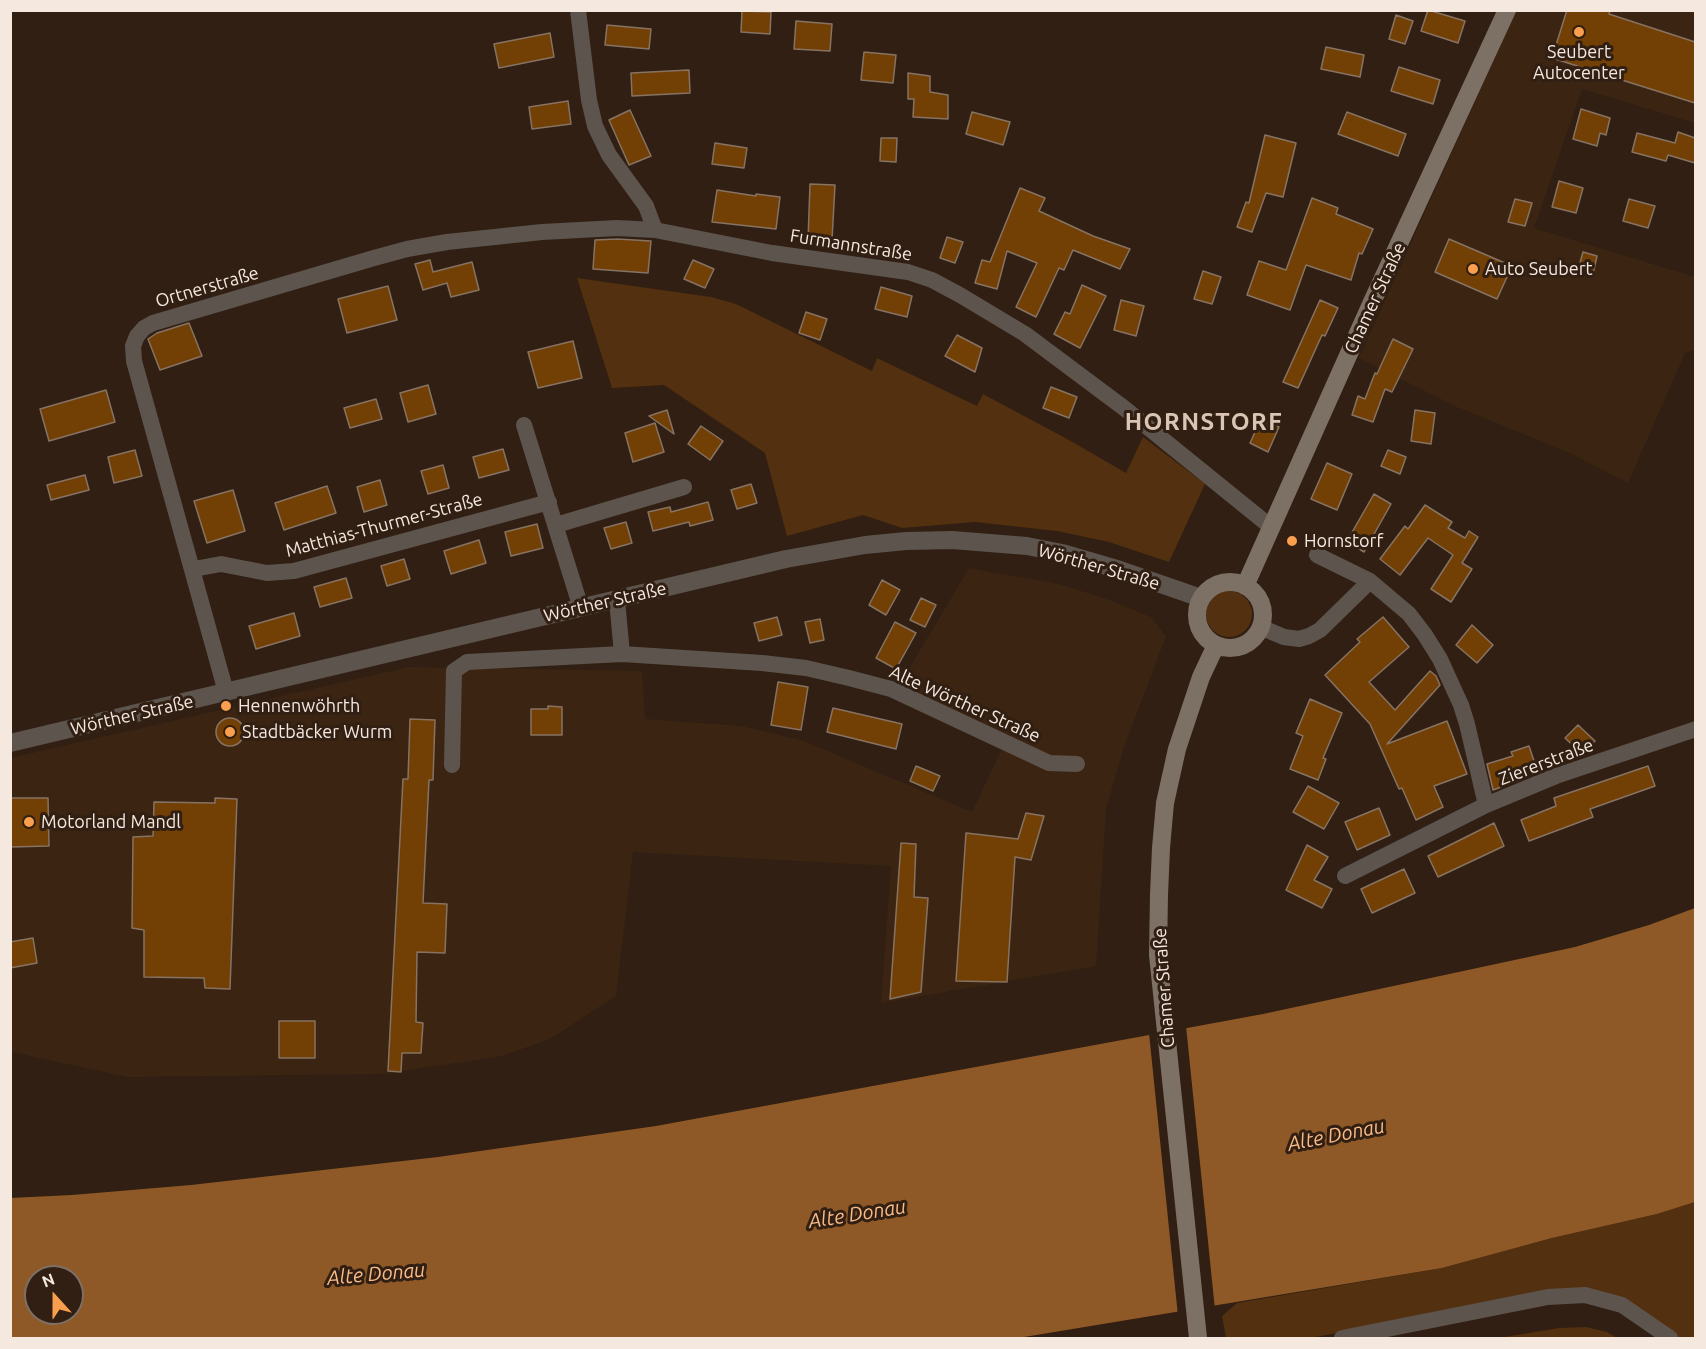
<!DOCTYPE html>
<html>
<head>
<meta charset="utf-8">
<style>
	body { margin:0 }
	#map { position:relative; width:1706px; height:1349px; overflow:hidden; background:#301f12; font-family:Ubuntu,sans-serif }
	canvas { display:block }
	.frame { position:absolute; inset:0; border:12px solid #f4e8df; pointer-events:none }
	.north { position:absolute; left:24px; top:1265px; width:60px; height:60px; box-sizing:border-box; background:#301f12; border:2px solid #7e6f64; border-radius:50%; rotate:339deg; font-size:16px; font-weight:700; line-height:24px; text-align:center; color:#f4e8df }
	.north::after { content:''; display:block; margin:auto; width:21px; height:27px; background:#f99f4d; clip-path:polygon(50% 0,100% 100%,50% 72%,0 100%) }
</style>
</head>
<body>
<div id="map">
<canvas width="1706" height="1349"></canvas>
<div class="frame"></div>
<div class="north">N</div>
</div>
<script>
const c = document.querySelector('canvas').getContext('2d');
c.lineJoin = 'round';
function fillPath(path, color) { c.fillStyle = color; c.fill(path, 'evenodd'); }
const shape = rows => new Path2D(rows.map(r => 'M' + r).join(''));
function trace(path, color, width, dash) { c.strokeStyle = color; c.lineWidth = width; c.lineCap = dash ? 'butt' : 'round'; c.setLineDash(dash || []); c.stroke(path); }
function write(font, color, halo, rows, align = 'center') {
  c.font = font + ' Ubuntu,sans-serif'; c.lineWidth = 6; c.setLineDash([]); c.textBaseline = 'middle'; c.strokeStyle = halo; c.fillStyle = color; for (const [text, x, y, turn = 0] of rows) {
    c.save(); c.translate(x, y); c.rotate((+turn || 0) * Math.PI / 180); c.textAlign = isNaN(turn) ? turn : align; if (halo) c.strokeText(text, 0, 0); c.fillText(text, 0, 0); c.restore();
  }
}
fillPath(shape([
	[1516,11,1695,11,1695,123,1582,89,1534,228,1695,277,1695,350,1685,353,1628,483,1568,452,1457,407,1359,358],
	[969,568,1059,584,1107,599,1151,617,1166,636,1124,747,1106,809,1096,966,881,1003,891,866,633,852,616,996,550,1039,502,1056,384,1074,128,1077,11,1052,10,758,409,667,642,671,645,719,742,726,804,741,972,812,1008,736,897,689]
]), '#3b2512');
fillPath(shape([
	[577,278,711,297,736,304,872,371,877,358,977,406,983,394,1069,440,1126,473,1143,437,1205,484,1169,562,1109,542,1057,531,975,522,902,528,863,515,787,536,765,453,664,385,612,388],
	'1206 614a23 23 0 1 1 46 0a23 23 0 1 1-46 0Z',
	[1695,1202,1695,1338,1677,1338,1645,1314,1562,1291,1310,1338,1226,1338,1222,1316,1237,1303,1442,1268,1552,1238,1657,1214],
	[1586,1327,1607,1332,1617,1338,1498,1338,1559,1328]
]), '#53300f');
fillPath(shape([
	[1695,908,1695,1202,1657,1214,1552,1238,1442,1268,1018,1338,11,1338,10,1198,72,1195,191,1185,438,1157,656,1126,1263,1014,1575,947,1649,925],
	[36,1277,72,1277,72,1313,36,1313]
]), '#8f5927');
fillPath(shape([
	[1186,1026,1215,1310,1178,1316,1149,1033]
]), '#301f12');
const building = shape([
	[1428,10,1465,21,1458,43,1421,31,1428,10],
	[1567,10,1610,10,1609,14,1695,42,1695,103,1552,58,1567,10],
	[742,11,771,12,770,34,741,32,742,11],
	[1396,15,1413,21,1405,44,1389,39,1396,15],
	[796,21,832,24,830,51,794,49,796,21],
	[607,25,651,29,649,49,605,45,607,25],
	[550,33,554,57,499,68,494,44,550,33],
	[1326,47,1364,55,1360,77,1321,69,1326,47],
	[864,52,896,55,893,83,861,80,864,52],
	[1399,67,1440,80,1433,104,1391,91,1399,67],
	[689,70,690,93,632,96,631,73,689,70],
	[908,73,930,76,930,92,948,95,948,119,913,117,914,99,908,99,908,73],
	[568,101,571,124,532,129,529,107,568,101],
	[1581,109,1610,118,1606,135,1600,133,1597,146,1573,139,1581,109],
	[630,110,651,156,629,165,609,120,630,110],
	[972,112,1010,122,1003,145,966,134,972,112],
	[1347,112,1406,134,1398,156,1338,134,1347,112],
	[1678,132,1695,138,1695,163,1668,155,1666,161,1632,152,1637,133,1675,143,1678,132],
	[1265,135,1296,143,1283,197,1266,193,1252,232,1237,227,1246,202,1249,203,1265,135],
	[881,138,897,138,896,162,880,161,881,138],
	[715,143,747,148,744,168,712,164,715,143],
	[1559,181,1583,188,1576,213,1552,207,1559,181],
	[810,184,835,185,832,240,808,240,810,184],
	[1020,188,1045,198,1039,211,1093,236,1130,249,1120,269,1073,250,1064,270,1059,268,1036,317,1016,307,1037,263,1007,251,997,289,975,283,982,260,990,262,1020,188],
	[717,190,756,196,756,194,780,197,776,229,712,222,717,190],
	[1312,198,1338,208,1336,214,1373,229,1362,254,1359,253,1351,280,1306,265,1290,310,1247,295,1259,261,1286,270,1312,198],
	[1515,199,1532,203,1525,226,1508,222,1515,199],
	[1629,199,1655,206,1648,228,1623,221,1629,199],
	[947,237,963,242,955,263,940,258,947,237],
	[617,239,651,241,648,273,593,269,595,240,617,239],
	[1449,239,1512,266,1497,299,1435,272,1449,239],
	[1583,252,1597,256,1593,274,1578,270,1583,252],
	[430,260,433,272,472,262,479,290,451,297,447,283,423,290,415,264,430,260],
	[693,260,714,269,705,288,684,279,693,260],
	[1203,271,1221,277,1212,304,1194,299,1203,271],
	[1082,285,1106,296,1080,348,1054,334,1065,312,1070,314,1082,285],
	[388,286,397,320,347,333,338,299,388,286],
	[881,287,912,296,907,317,875,309,881,287],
	[1121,300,1144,306,1136,336,1114,330,1121,300],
	[1320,300,1338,308,1325,336,1322,335,1298,388,1283,382,1320,300],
	[806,312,827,319,820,340,799,333,806,312],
	[189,323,202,356,160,370,148,339,157,333,189,323],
	[957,335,982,348,975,372,945,356,957,335],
	[1393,339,1413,349,1392,392,1385,389,1373,422,1352,415,1358,396,1365,399,1375,373,1377,374,1393,339],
	[573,341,582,378,538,388,528,352,573,341],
	[428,385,436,414,408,422,400,393,428,385],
	[1051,387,1077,397,1069,418,1043,408,1051,387],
	[106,390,115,422,49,441,40,409,106,390],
	[376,399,382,419,350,428,344,408,376,399],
	[667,410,674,434,649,416,667,410],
	[1415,410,1435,413,1431,444,1411,441,1415,410],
	[1261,419,1279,427,1268,452,1250,443,1261,419],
	[655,423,664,452,633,462,625,433,655,423],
	[701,426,723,441,710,460,688,444,701,426],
	[503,449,509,470,479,478,473,457,503,449],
	[135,450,142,476,114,483,108,457,135,450],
	[1388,450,1406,457,1400,474,1381,466,1388,450],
	[1327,463,1352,474,1337,510,1311,499,1327,463],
	[443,465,449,488,428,494,421,471,443,465],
	[85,475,89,490,51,500,47,485,85,475],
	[380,480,387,505,364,512,357,487,380,480],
	[751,484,757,503,737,509,731,490,751,484],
	[327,486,336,513,284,530,275,503,327,486],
	[233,490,245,531,207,543,194,501,233,490],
	[1374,494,1391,504,1364,552,1347,541,1374,494],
	[708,502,713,520,690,526,689,522,653,531,648,512,670,507,671,512,708,502],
	[1425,505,1452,522,1448,528,1465,538,1469,531,1478,537,1462,563,1472,569,1451,602,1431,589,1453,555,1428,538,1400,575,1380,559,1405,526,1408,529,1425,505],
	[626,522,632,543,611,549,604,528,626,522],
	[537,524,543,548,511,556,505,532,537,524],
	[479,540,486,563,451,574,444,551,479,540],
	[404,559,410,579,387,586,381,566,404,559],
	[346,578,352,598,320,607,314,587,346,578],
	[882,580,900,590,886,615,869,605,882,580],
	[921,598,936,605,925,627,910,620,921,598],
	[294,613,300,636,256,649,249,626,294,613],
	[777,617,782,635,759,641,754,623,777,617],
	[1383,617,1409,647,1369,682,1395,710,1430,671,1436,676,1440,685,1387,744,1447,721,1467,774,1434,786,1443,807,1416,820,1402,788,1399,789,1370,724,1325,675,1360,642,1357,639,1383,617],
	[820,619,824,640,810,643,805,622,820,619],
	[895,622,916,633,896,669,876,658,895,622],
	[1472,625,1493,645,1477,663,1456,645,1472,625],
	[778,682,808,687,801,730,771,725,778,682],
	[1310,699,1342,713,1323,758,1326,759,1318,780,1290,769,1303,736,1296,733,1310,699],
	[548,706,562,707,562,735,531,735,531,709,548,709,548,706],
	[833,708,902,724,896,749,827,732,833,708],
	'216 732a14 14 0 1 1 28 0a14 14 0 1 1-28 0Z',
	[410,719,435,720,433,780,429,780,423,903,447,904,445,953,417,952,416,1022,423,1023,421,1053,402,1053,401,1072,388,1071,403,779,408,779,410,719],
	[1578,725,1595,741,1582,754,1565,738,1578,725],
	[1529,746,1536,767,1517,773,1520,780,1493,790,1487,764,1513,756,1511,752,1529,746],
	[916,766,940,776,933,791,910,781,916,766],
	[1648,766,1655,786,1590,809,1593,817,1529,841,1521,820,1556,806,1554,798,1648,766],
	[1308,786,1339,803,1324,829,1293,812,1308,786],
	[10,798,48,798,49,846,10,847,10,798],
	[215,798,237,799,230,989,205,988,204,978,144,977,144,930,132,928,133,837,153,836,154,802,215,803,215,798],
	[1379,808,1390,835,1357,850,1345,822,1379,808],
	[1026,813,1044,816,1031,860,1015,857,1007,982,956,981,966,833,1018,839,1026,813],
	[1494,823,1504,846,1438,877,1428,856,1494,823],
	[901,843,916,844,914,897,928,898,921,992,890,999,901,843],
	[1307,845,1328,857,1314,880,1332,889,1322,908,1286,890,1307,845],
	[1404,869,1415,893,1372,913,1361,889,1404,869],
	[33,938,37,963,10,968,10,942,33,938],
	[279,1021,315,1021,315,1058,279,1058,279,1021]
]);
fillPath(building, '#723f05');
trace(building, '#877363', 1.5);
trace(shape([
	[578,10,589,100,595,126,609,155,646,206,655,230],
	[524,425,581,608],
	[556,525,684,487],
	[1317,555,1370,581,1409,614,1425,635,1440,659,1461,705,1467,724,1486,805,1556,776,1696,729],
	[194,569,221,564,267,573,294,571,549,502],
	[617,600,622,654],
	[1260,627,1284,637,1299,639,1309,636,1320,630,1370,581],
	[226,692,134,361,133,346,137,336,144,328,153,323,374,258,407,249,447,242,542,232,617,228,655,230,772,253,908,272,932,280,960,295,1025,334,1124,408,1271,527],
	[452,765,454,671,467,662,622,654,762,663,806,668,849,678,891,689,1049,763,1077,764],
	[1345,876,1486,805],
	[1342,1338,1548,1297,1585,1295,1622,1305,1670,1338]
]), '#5d544e', 16);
trace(shape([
	[10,743,786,559,865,545,906,541,952,540,1027,546,1062,553,1120,570,1201,598]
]), '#5d544e', 18);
trace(shape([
	'1197 615a33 33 0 1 1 66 0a33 33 0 1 1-66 0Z',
	[1245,586,1372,302,1507,10],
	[1198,1338,1158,955,1159,895,1161,848,1165,803,1177,749,1201,677,1216,645]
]), '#7d7065', 18);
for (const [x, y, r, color] of [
	[1579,32,6,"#f99f4d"],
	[1473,269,6,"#f99f4d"],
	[1292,541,6,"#f99f4d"],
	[226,706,6,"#f99f4d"],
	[230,732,6,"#f99f4d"],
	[29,822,6,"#f99f4d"]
]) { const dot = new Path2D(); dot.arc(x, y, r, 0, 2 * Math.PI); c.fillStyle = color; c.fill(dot); trace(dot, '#301f12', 2); }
write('18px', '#f4e8df', '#301f12', [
	["Seubert",1579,52,"center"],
	["Autocenter",1579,73,"center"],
	["Auto Seubert",1485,269],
	["Hornstorf",1304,541],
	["Hennenwöhrth",238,706],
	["Stadtbäcker Wurm",242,732],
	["Motorland Mandl",41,822]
], 'left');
write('18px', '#f4e8df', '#301f12', [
	["Furmannstraße",851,245,9],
	["Ortnerstraße",207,287,-16],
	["Chamer Straße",1375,298,-65],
	["Matthias-Thurmer-Straße",384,525,-15],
	["Wörther Straße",1099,567,16],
	["Wörther Straße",605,602,-13],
	["Alte Wörther Straße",965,704,24],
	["Wörther Straße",132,715,-13],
	["Ziererstraße",1546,762,-21],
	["Chamer Straße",1164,988,-94]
]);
write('italic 20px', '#fabb86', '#301f12', [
	["Alte Donau",1336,1135,-11],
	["Alte Donau",857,1214,-9],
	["Alte Donau",376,1274,-5]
]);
c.letterSpacing = '1.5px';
write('bold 24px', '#dac4b3', '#301f12', [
	["HORNSTORF",1204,422]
]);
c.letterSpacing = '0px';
</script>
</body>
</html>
